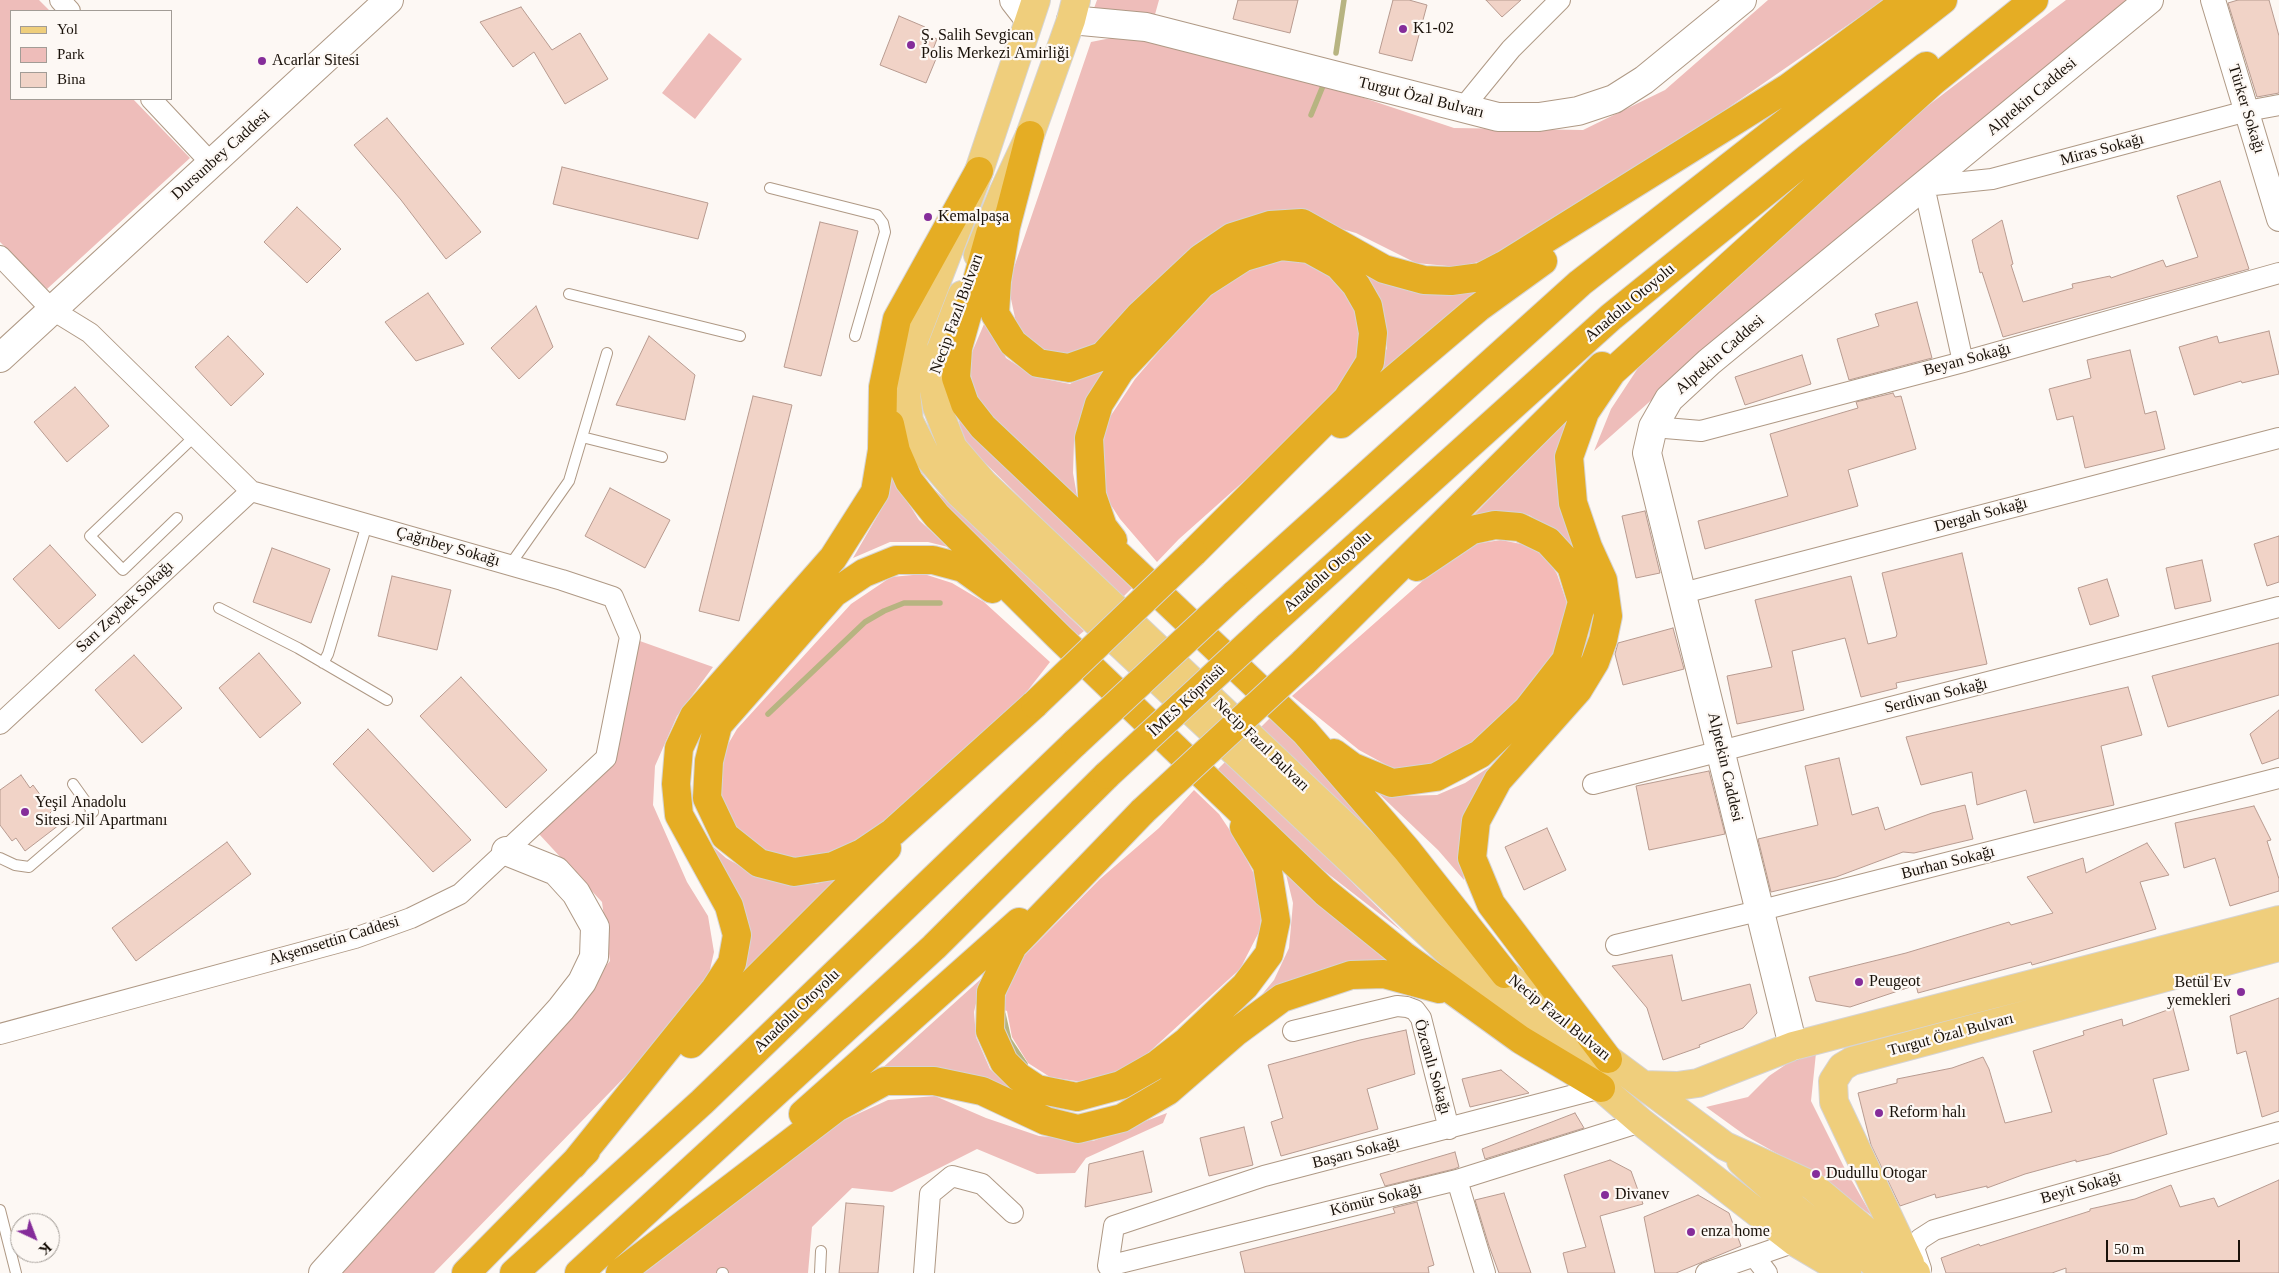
<!DOCTYPE html>
<html>
<head>
<meta charset="utf-8">
<style>
	body { margin:0 }
	#map { position:relative; width:2279px; height:1273px; overflow:hidden; background:#fdf8f4; font-family:Georgia,serif }
	canvas { display:block }
	.legend { position:absolute; left:10px; top:10px; width:162px; height:90px; box-sizing:border-box; background:#fdf8f4; border:1px solid #a29c96; margin:0; padding:6px 9px; list-style:none; font-size:15px; color:#191109 }
	.legend li { display:flex; align-items:center; gap:10px; height:25px }
	.legend b { width:25px; border:1px solid #a29c96 }
	.north { position:absolute; left:10px; top:1213px; width:50px; height:50px; box-sizing:border-box; background:#fdf8f4; border:1px solid #a29c96; border-radius:50%; rotate:137deg; font-size:14px; font-weight:700; line-height:20px; text-align:center; color:#191109 }
	.north::after { content:''; display:block; margin:auto; width:18px; height:22px; background:#852d9a; clip-path:polygon(50% 0,100% 100%,50% 72%,0 100%) }
	.scale { position:absolute; left:2106px; top:1240px; width:134px; height:22px; box-sizing:border-box; border:2px solid #191109; border-top:0; padding-left:6px; font-size:15px; line-height:18px; white-space:nowrap; color:#191109; -webkit-text-stroke:4px #fdf8f4; paint-order:stroke }
</style>
</head>
<body>
<div id="map">
<canvas width="2279" height="1273"></canvas>
<ul class="legend">
<li><b style="height:6px;background:#efce7c"></b>Yol</li>
<li><b style="height:14px;background:#eebdba"></b>Park</li>
<li><b style="height:14px;background:#f1d3c7"></b>Bina</li>
</ul>
<div class="north">K</div>
<div class="scale">50 m</div>
</div>
<script>
const c = document.querySelector('canvas').getContext('2d');
c.lineJoin = 'round';
function fillPath(path, color) { c.fillStyle = color; c.fill(path, 'evenodd'); }
const shape = rows => new Path2D(rows.map(r => 'M' + r).join(''));
function trace(path, color, width, dash) { c.strokeStyle = color; c.lineWidth = width; c.lineCap = dash ? 'butt' : 'round'; c.setLineDash(dash || []); c.stroke(path); }
function write(font, color, halo, rows, align = 'center') {
  c.font = font + ' Georgia,serif'; c.lineWidth = 4.5; c.setLineDash([]); c.textBaseline = 'middle'; c.strokeStyle = halo; c.fillStyle = color; for (const [text, x, y, turn = 0] of rows) {
    c.save(); c.translate(x, y); c.rotate((+turn || 0) * Math.PI / 180); c.textAlign = isNaN(turn) ? turn : align; if (halo) c.strokeText(text, 0, 0); c.fillText(text, 0, 0); c.restore();
  }
}
fillPath(shape([
	[0,0,39,0,50,11,11,11,11,99,133,99,190,158,47,289,0,242],
	[1097,0,1159,0,1154,18,1093,11],
	[1768,0,1884,0,1677,143,1503,256,1458,267,1416,263,1356,233,1282,212,1092,350,1070,356,1044,354,1020,341,1008,285,1091,42,1121,36,1259,63,1454,128,1583,130,1665,90],
	[2066,0,2133,0,1762,302,1594,451,1611,409,1638,368,1908,121],
	[709,33,742,59,695,119,662,93],
	[1362,265,1495,279,1374,381,1387,348,1380,312],
	[987,317,1006,358,1035,377,1070,384,1111,361,1089,398,1074,442,1073,473,1079,507,1010,437,972,393,970,357],
	[957,412,1137,583,1122,598,963,441],
	[1568,418,1559,465,1579,554,1557,533,1529,515,1503,512,1467,522],
	[914,461,932,487,1084,631,1073,640,927,495],
	[893,472,902,493,919,520,948,547,928,542,890,542,853,558,886,501],
	[637,640,713,667,677,716,655,766,653,805,687,882,708,916,714,952,706,987,650,1051,434,1273,335,1273,389,1216,610,961,602,902,539,834,616,761],
	[1272,716,1323,766,1375,835,1261,727],
	[1227,760,1403,932,1318,866,1214,773],
	[1491,766,1474,799,1461,852,1464,880,1438,850,1376,791,1400,796,1437,795,1465,783],
	[708,842,726,858,763,879,816,884,844,876,741,978,745,954],
	[1284,866,1408,964,1255,1003,1274,980,1289,948,1293,903],
	[982,978,974,1012,976,1037,990,1069,1025,1101,978,1078,936,1067,879,1071],
	[1816,1053,1811,1101,1844,1167,1872,1216,1824,1180,1746,1136,1706,1107,1748,1097,1769,1076,1797,1057],
	[935,1096,986,1118,1039,1136,1093,1141,1167,1113,1163,1123,1086,1158,1075,1173,1037,1174,977,1149,892,1192,852,1188,812,1227,808,1273,644,1273,838,1123,888,1100]
]), '#eebdba');
fillPath(shape([
	[1289,259,1304,261,1320,269,1339,282,1351,299,1363,335,1352,375,1317,416,1179,539,1157,562,1120,519,1107,499,1098,474,1105,433,1100,432,1135,379,1198,306,1222,285,1247,268],
	[1501,540,1531,546,1546,557,1557,574,1570,612,1555,655,1517,701,1477,744,1443,763,1415,769,1392,768,1359,750,1292,696,1427,577,1468,545],
	[924,574,952,583,984,602,1050,662,1025,694,891,817,837,852,791,860,757,848,733,830,720,793,721,768,727,746,737,729,851,604,891,577],
	[1194,790,1219,814,1239,844,1255,876,1263,896,1260,930,1240,969,1147,1054,1109,1076,1082,1082,1050,1077,1028,1063,1012,1037,1007,1011,1002,1009,1009,981,1023,957,1100,879,1159,828]
]), '#f4bab7');
trace(shape([
	[1336,53,1344,0],
	[1311,115,1325,81],
	[768,714,865,622,884,611,904,603,940,603],
	[1003,1014,1009,1040,1025,1064]
]), '#b7b481', 5.5);
const building = shape([
	[1238,0,1298,0,1290,33,1233,19,1238,0],
	[1393,0,1409,0,1427,5,1412,61,1379,53,1393,0],
	[1486,0,1521,0,1502,17,1486,0],
	[2238,0,2269,0,2279,36,2279,93,2257,97,2228,3,2238,0],
	[521,7,552,50,580,33,608,79,565,104,534,52,513,67,480,22,521,7],
	[899,16,925,27,923,33,937,39,932,52,938,54,926,83,880,65,899,16],
	[387,118,481,232,446,259,401,200,354,145,387,118],
	[562,167,708,203,698,239,553,204,562,167],
	[2220,181,2249,269,2003,337,1982,272,1980,273,1972,240,2002,220,2013,264,2011,265,2023,302,2073,288,2072,284,2110,276,2111,278,2163,260,2166,267,2198,257,2177,196,2220,181],
	[297,207,341,249,307,283,264,242,297,207],
	[820,222,858,231,821,376,784,367,820,222],
	[428,293,464,344,416,361,385,322,428,293],
	[1917,302,1932,358,1849,380,1837,339,1879,326,1875,314,1917,302],
	[536,306,553,347,519,379,491,348,536,306],
	[2269,331,2279,374,2242,383,2241,381,2194,395,2179,347,2217,336,2219,343,2269,331],
	[228,336,264,374,231,406,195,367,228,336],
	[649,336,695,375,685,420,616,405,649,336],
	[2130,350,2145,414,2156,411,2165,449,2085,468,2073,416,2057,420,2049,389,2091,378,2087,360,2130,350],
	[1802,355,1811,384,1745,405,1735,377,1802,355],
	[75,387,109,426,67,462,34,422,75,387],
	[1893,393,1895,397,1901,396,1916,449,1848,470,1858,506,1705,549,1698,521,1788,496,1770,434,1858,408,1856,402,1893,393],
	[753,396,792,405,739,621,699,611,753,396],
	[610,488,670,520,645,568,585,536,610,488],
	[1645,511,1660,573,1636,578,1622,516,1645,511],
	[2279,536,2279,582,2267,586,2254,544,2279,536],
	[50,545,96,595,59,629,13,579,50,545],
	[272,548,330,569,311,623,253,602,272,548],
	[1962,553,1987,664,1896,683,1897,688,1861,697,1845,638,1792,651,1804,710,1737,724,1727,676,1772,667,1755,600,1851,576,1868,644,1896,637,1897,634,1882,573,1962,553],
	[2202,560,2211,601,2175,609,2166,568,2202,560],
	[392,576,451,590,437,650,378,636,392,576],
	[2107,579,2119,616,2090,625,2078,588,2107,579],
	[1673,628,1684,669,1623,685,1615,654,1618,643,1673,628],
	[2279,643,2279,695,2168,727,2152,676,2279,643],
	[259,653,301,703,260,738,219,688,259,653],
	[134,655,182,708,142,743,95,690,134,655],
	[461,677,547,770,506,808,420,716,461,677],
	[2128,687,2142,735,2101,746,2114,805,2034,823,2026,790,1977,805,1972,772,1921,785,1906,737,2128,687],
	[2279,710,2279,758,2262,764,2250,734,2279,710],
	[368,729,471,840,433,872,333,764,368,729],
	[1839,758,1852,815,1878,807,1885,830,1932,813,1965,805,1973,839,1914,853,1903,852,1836,877,1771,892,1758,839,1818,825,1805,766,1839,758],
	[1709,771,1725,834,1649,850,1636,786,1709,771],
	[21,775,30,788,33,785,52,811,50,813,59,825,25,851,16,838,12,841,0,825,0,790,21,775],
	[2254,806,2271,840,2267,841,2279,879,2279,891,2230,906,2215,858,2184,868,2175,823,2254,806],
	[1547,828,1566,870,1524,890,1505,847,1547,828],
	[227,842,251,874,136,961,112,928,227,842],
	[2147,843,2169,875,2140,882,2156,929,2032,965,2031,962,1918,993,1916,985,1850,1007,1816,1001,1809,977,1906,953,2009,922,2011,925,2053,913,2027,877,2083,858,2086,873,2147,843],
	[1672,955,1682,1001,1750,984,1757,1013,1743,1028,1699,1045,1700,1047,1663,1060,1647,1008,1612,966,1672,955],
	[2279,998,2279,1111,2262,1117,2246,1051,2237,1054,2230,1016,2279,998],
	[2173,1008,2189,1070,2153,1079,2167,1134,2109,1154,2076,1162,2076,1160,2025,1174,1987,1188,1987,1186,1936,1198,1935,1194,1900,1206,1871,1145,1858,1093,1897,1083,1897,1079,1952,1068,1983,1057,1989,1069,2005,1123,2052,1112,2033,1051,2084,1035,2083,1031,2122,1019,2123,1026,2173,1008],
	[1406,1030,1415,1074,1367,1089,1378,1129,1281,1156,1271,1122,1283,1118,1268,1065,1360,1040,1406,1030],
	[1501,1070,1529,1093,1470,1107,1462,1079,1501,1070],
	[1575,1113,1584,1128,1485,1159,1482,1149,1575,1113],
	[1244,1127,1253,1165,1209,1176,1200,1138,1244,1127],
	[1143,1151,1152,1192,1085,1207,1089,1164,1143,1151],
	[1455,1152,1459,1167,1454,1169,1385,1186,1380,1174,1455,1152],
	[1610,1160,1631,1171,1643,1204,1600,1216,1615,1273,1568,1273,1563,1253,1586,1247,1564,1175,1610,1160],
	[2279,1180,2279,1273,2066,1273,2066,1268,2052,1273,1946,1273,1941,1258,1979,1244,1980,1246,2090,1211,2090,1209,2135,1199,2171,1185,2180,1207,2214,1198,2218,1207,2279,1180],
	[1504,1193,1518,1235,1531,1273,1499,1273,1489,1246,1475,1200,1504,1193],
	[1698,1195,1729,1213,1741,1246,1676,1273,1655,1273,1644,1217,1698,1195],
	[1417,1202,1434,1265,1428,1267,1429,1273,1245,1273,1240,1252,1395,1213,1393,1208,1417,1202],
	[846,1203,884,1206,878,1273,839,1273,846,1203]
]);
fillPath(building, '#f1d3c7');
trace(building, '#b89b90', 1);
const service = shape([
	[770,188,877,215,883,223,885,232,855,336],
	[569,294,740,336],
	[582,437,662,457],
	[177,518,123,570,90,536,195,436],
	[510,565,569,481,607,353],
	[219,608,298,648,387,700],
	[323,663,328,654,367,524],
	[0,858,15,865,29,867,93,812,73,784],
	[0,1210,16,1273],
	[722,1273,723,1273],
	[820,1273,821,1251]
]);
const minor = shape([
	[60,0,70,11],
	[151,99,212,164],
	[1462,109,1511,49,1560,0],
	[0,256,51,309,90,333,251,491,562,580,613,597,630,637,606,758,460,894,411,918,355,938,0,1034],
	[1963,362,1924,186,1992,179,2247,111,2279,105],
	[1653,427,1701,431,1963,362,2279,273],
	[1683,593,2279,438],
	[0,724,251,491],
	[1593,784,2279,607],
	[1616,945,1758,911,2279,778],
	[1293,1031,1397,1006,1407,1007,1415,1010,1421,1018,1449,1129],
	[1601,1088,1264,1176,1114,1226,1108,1266,1457,1180,1641,1122],
	[1457,1180,1485,1273],
	[1754,1256,1767,1273],
	[1921,1269,1914,1248,1920,1239,1934,1230,2279,1132],
	[924,1273,930,1194,952,1176,982,1184,1013,1213],
	[1706,1273,1795,1242]
]);
const tertiary = shape([
	[2213,0,2279,219]
]);
const secondary = shape([
	[1014,0,1028,18],
	[1071,20,1146,27,1498,117,1539,117,1578,111,1614,99,1644,80,1742,0],
	[0,358,389,0],
	[1793,1046,1647,453,1653,427,1669,399,1709,362,2149,0],
	[323,1273,561,1009,582,982,594,957,595,927,576,893,556,871,506,851]
]);
const primary = shape([
	[1036,0,979,171,914,340,906,393,909,421,925,453,959,493,1490,991,1641,1122,1795,1242,1847,1273],
	[978,255,1004,191,1030,135,1071,20,1076,0],
	[962,295,938,357,933,384,937,407,953,448,984,484,1386,865,1505,974,1608,1059,1725,1146,1811,1185,1916,1273],
	[1643,1085,1677,1086,1698,1083,1793,1046,2279,920],
	[1741,1161,1788,1203,1819,1228,1865,1256,1886,1273],
	[1910,1263,1834,1102,1833,1081,1842,1067,1852,1061,2279,947]
]);
const motorway = shape([
	[1926,87,2034,0],
	[1030,135,1006,227,997,281,995,314,1013,343,1038,363,1069,368,1103,356,1140,315,1201,258,1232,237,1270,225,1302,223,1384,269,1424,280,1451,281,1481,277,1504,265,1789,87,1907,0],
	[990,234,958,348,956,378,965,404,983,427,1305,732,1407,850,1505,974],
	[890,424,896,451,909,481,937,516,1059,637,1325,892,1403,955,1521,1040,1601,1088],
	[1341,424,1478,308,1543,261],
	[1113,540,1103,527,1092,495,1089,438,1099,404,1120,371,1202,284,1244,257,1281,246,1309,249,1338,265,1356,285,1368,306,1373,333,1370,362,1347,399,1193,553],
	[992,589,963,568,933,560,896,560,864,573,834,593,718,725,709,761,707,798,725,836,759,863,794,872,833,866,862,853,893,832,1035,704],
	[1234,595,1580,283,1943,0],
	[1267,627,1611,317,1809,157,1926,66],
	[1303,663,1602,366],
	[1334,753,1353,767,1392,783,1436,777,1480,754,1527,710,1566,660,1582,602,1571,566,1548,541,1519,527,1495,525,1472,530,1417,567],
	[1143,811,1013,946,991,992,990,1031,1004,1062,1019,1077,1037,1089,1077,1097,1121,1085,1156,1065,1187,1041,1245,986,1269,954,1276,921,1267,865,1244,827],
	[691,1044,887,848],
	[1608,1059,1491,904,1472,858,1476,821,1498,780,1578,690,1595,662,1603,640,1608,616,1603,580,1588,547,1573,503,1569,457,1585,412,1612,372,1939,76],
	[803,1114,1019,922],
	[573,1165,715,989,732,963,737,935,729,906,679,815,676,784,679,748,694,716,833,558,875,492,882,450,883,387,897,319,979,171],
	[466,1273,586,1151],
	[514,1273,702,1102,1075,743],
	[579,1273,934,947,1107,775],
	[620,1273,836,1108,885,1081,934,1081,982,1091,1046,1121,1078,1129,1122,1118,1168,1091,1236,1032,1282,998,1351,975,1384,974,1439,989]
]);
trace(service, '#af9985', 12);
trace(minor, '#af9985', 22);
trace(tertiary, '#af9985', 26);
trace(secondary, '#af9985', 30);
trace(primary, '#d6d4d3', 30);
trace(motorway, '#d6d4d3', 30);
trace(service, '#fff', 10);
trace(minor, '#fff', 20);
trace(tertiary, '#fff', 24);
trace(secondary, '#fff', 28);
trace(primary, '#efce7c', 28);
trace(motorway, '#e5ad24', 28);
const motorwayBridge = shape([
	[1035,704,1193,553],
	[1075,743,1234,595],
	[1107,775,1267,627],
	[1143,811,1303,663]
]);
trace(motorwayBridge, '#d6d4d3', 30, []);
trace(motorwayBridge, '#e5ad24', 28);
for (const [x, y, r, color] of [
	[1403,29,5,"#852d9a"],
	[911,45,5,"#852d9a"],
	[262,61,5,"#852d9a"],
	[928,217,5,"#852d9a"],
	[25,812,5,"#852d9a"],
	[1859,982,5,"#852d9a"],
	[2241,992,5,"#852d9a"],
	[1879,1113,5,"#852d9a"],
	[1816,1174,5,"#852d9a"],
	[1605,1195,5,"#852d9a"],
	[1691,1232,5,"#852d9a"]
]) { const dot = new Path2D(); dot.arc(x, y, r, 0, 2 * Math.PI); c.fillStyle = color; c.fill(dot); trace(dot, '#fdf8f4', 2); }
write('16px', '#191109', '#fdf8f4', [
	["K1-02",1413,29],
	["Ş. Salih Sevgican",921,36],
	["Polis Merkezi Amirliği",921,54],
	["Acarlar Sitesi",272,61],
	["Kemalpaşa",938,217],
	["Yeşil Anadolu",35,803],
	["Sitesi Nil Apartmanı",35,821],
	["Peugeot",1869,982],
	["Betül Ev",2231,983,"right"],
	["yemekleri",2231,1001,"right"],
	["Reform halı",1889,1113],
	["Dudullu Otogar",1826,1174],
	["Divanev",1615,1195],
	["enza home",1701,1232]
], 'left');
write('16px', '#191109', '#fdf8f4', [
	["Alptekin Caddesi",2032,97,-40],
	["Turgut Özal Bulvarı",1421,98,14],
	["Türker Sokağı",2246,109,73],
	["Miras Sokağı",2102,150,-15],
	["Dursunbey Caddesi",221,155,-42],
	["Anadolu Otoyolu",1630,303,-40],
	["Necip Fazıl Bulvarı",957,314,-70],
	["Alptekin Caddesi",1720,355,-41],
	["Beyan Sokağı",1967,360,-15],
	["Dergah Sokağı",1981,515,-15],
	["Çağrıbey Sokağı",448,547,16],
	["Anadolu Otoyolu",1328,572,-42],
	["Sarı Zeybek Sokağı",125,607,-43],
	["Serdivan Sokağı",1936,696,-14],
	["İMES Köprüsü",1187,701,-43],
	["Necip Fazıl Bulvarı",1261,745,44],
	["Alptekin Caddesi",1725,767,77],
	["Burhan Sokağı",1948,863,-14],
	["Akşemsettin Caddesi",334,941,-17],
	["Anadolu Otoyolu",797,1011,-44],
	["Necip Fazıl Bulvarı",1559,1018,39],
	["Turgut Özal Bulvarı",1951,1035,-15],
	["Özcanlı Sokağı",1432,1067,74],
	["Başarı Sokağı",1356,1153,-14],
	["Beyit Sokağı",2081,1188,-16],
	["Kömür Sokağı",1376,1200,-14]
]);
</script>
</body>
</html>
